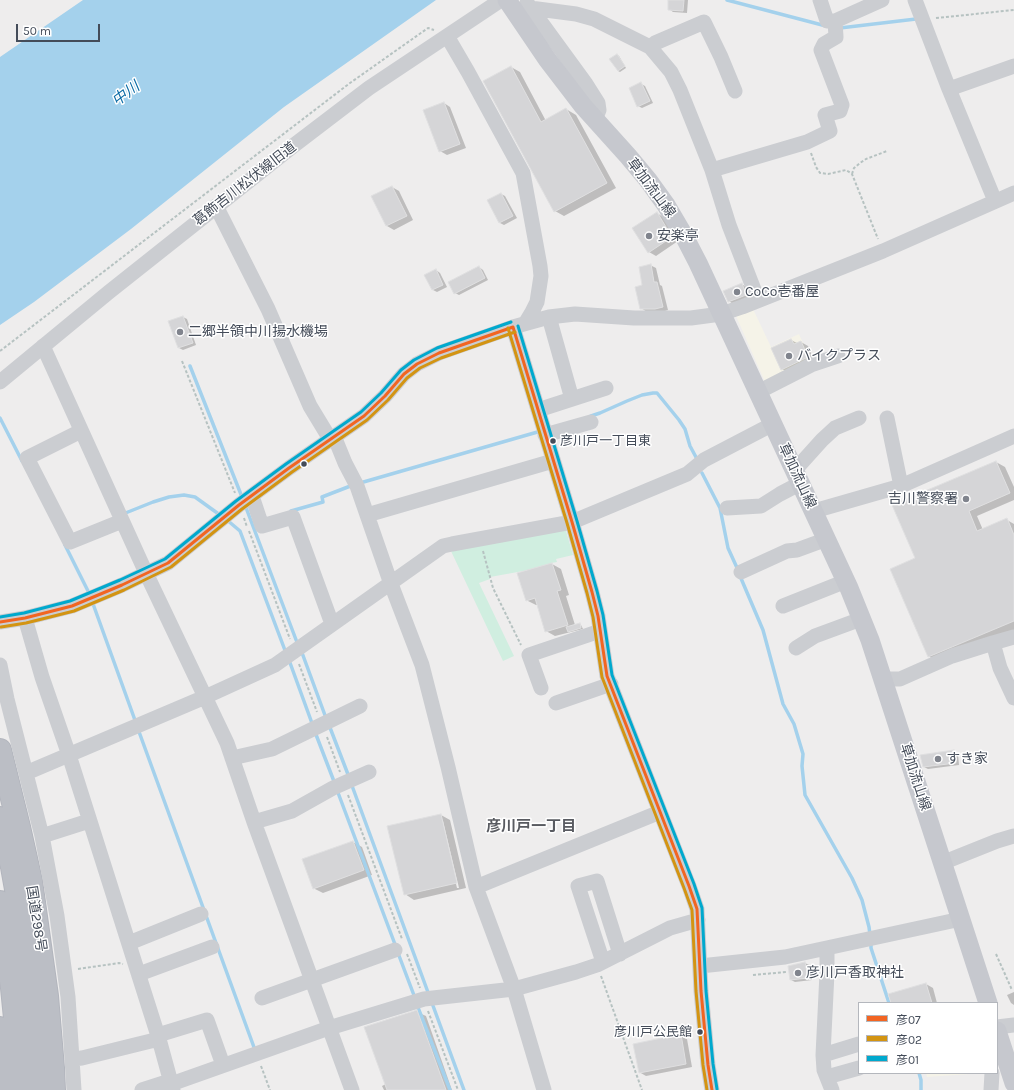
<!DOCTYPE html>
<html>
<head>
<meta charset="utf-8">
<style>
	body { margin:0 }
	#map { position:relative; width:1014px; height:1090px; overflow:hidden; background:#eeeded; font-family:Karla,"Noto Sans JP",sans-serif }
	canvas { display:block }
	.legend { position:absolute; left:858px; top:1002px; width:140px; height:72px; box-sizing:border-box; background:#fff; border:1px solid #b4b7bd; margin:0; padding:5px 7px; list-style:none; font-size:12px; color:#444c59 }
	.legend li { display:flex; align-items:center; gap:8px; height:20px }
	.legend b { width:20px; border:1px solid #b4b7bd }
	.scale { position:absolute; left:16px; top:24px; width:84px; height:18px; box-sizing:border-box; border:2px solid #444c59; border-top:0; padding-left:5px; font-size:12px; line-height:14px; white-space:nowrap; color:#444c59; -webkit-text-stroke:3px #fff; paint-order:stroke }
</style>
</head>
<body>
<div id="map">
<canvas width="1014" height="1090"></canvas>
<ul class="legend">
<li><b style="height:5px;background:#f26522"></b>彦07</li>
<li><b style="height:5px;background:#d39412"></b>彦02</li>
<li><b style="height:5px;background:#00a9ce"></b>彦01</li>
</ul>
<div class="scale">50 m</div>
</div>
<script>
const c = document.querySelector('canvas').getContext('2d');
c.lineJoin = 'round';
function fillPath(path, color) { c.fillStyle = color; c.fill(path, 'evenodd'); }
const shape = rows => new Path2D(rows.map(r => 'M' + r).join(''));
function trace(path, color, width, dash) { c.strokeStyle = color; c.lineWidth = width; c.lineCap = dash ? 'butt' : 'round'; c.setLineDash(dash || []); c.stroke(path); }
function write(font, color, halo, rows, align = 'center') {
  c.font = font + ' Karla,"Noto Sans JP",sans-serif'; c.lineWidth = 3; c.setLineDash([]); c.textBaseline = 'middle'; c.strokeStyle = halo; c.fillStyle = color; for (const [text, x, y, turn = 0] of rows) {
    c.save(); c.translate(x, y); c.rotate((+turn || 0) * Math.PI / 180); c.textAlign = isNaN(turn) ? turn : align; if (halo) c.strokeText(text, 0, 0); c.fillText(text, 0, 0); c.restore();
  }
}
fillPath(shape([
	[753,309,771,347,799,334,811,361,765,382,736,316],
	[926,1073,984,1073,927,1077]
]), '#f5f3e8');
fillPath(shape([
	[562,528,566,531,573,555,556,559,557,562,551,563,551,566,490,577,490,579,479,583,514,656,503,661,450,549]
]), '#d0eee0');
fillPath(shape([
	[83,0,436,0,284,107,131,229,34,302,0,325,0,57]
]), '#a4d1ec');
fillPath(shape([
	[669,0,688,0,687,13,673,12,669,9],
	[617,55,619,56,626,68,620,72,618,71],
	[511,67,520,72,546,121,566,109,576,115,616,188,564,216,555,211],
	[641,84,645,86,653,103,642,108,638,106],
	[444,103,450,107,466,148,447,155,440,151],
	[392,187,399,191,413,220,394,230,387,226,373,197],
	[501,194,505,196,517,218,504,225,500,223,488,201],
	[657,213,663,217,678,241,656,256,649,252],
	[650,265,656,268,660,285,662,286,668,310,662,312,647,312,641,308,644,286],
	[479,267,483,270,488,280,459,295,455,293],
	[436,270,440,273,447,287,437,292,433,290],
	[742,284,746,287,750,297,733,304,729,301],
	[183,317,187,319,196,345,183,350,179,348,169,322],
	[791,340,797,343,801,342,808,346,814,360,789,373,782,369],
	[996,462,1005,467,1014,487,1014,500,977,516,983,530,1007,520,1014,524,1014,630,937,661,928,656,916,558],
	[552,564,561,569,569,595,566,596,575,625,580,624,581,625,583,629,555,636,546,631,538,605,536,605,526,600,519,574],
	[954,751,958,754,959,765,928,769,924,767],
	[441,815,450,820,466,888,414,900,405,894],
	[441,821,443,821,459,888,457,888],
	[353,842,362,847,372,875,323,893,313,888],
	[805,963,809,965,812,980,795,982,791,980,789,966],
	[926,984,933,988,937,1003,892,1003],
	[1014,992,1014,1005,1011,1003,1007,995],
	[417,1012,426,1016,452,1090,384,1090,382,1086,386,1084],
	[681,1036,687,1039,692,1067,646,1076,639,1072]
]), '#0003');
trace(shape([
	[727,0,826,26],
	[840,28,916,19],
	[190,366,242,497],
	[591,416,600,413,627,401,642,395,653,393,657,393,679,420,685,429,690,446,697,459],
	[0,418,22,461],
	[702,473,720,508,728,548,738,570],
	[360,483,541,431],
	[245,505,298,645],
	[291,511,323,502,322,497,353,485],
	[123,514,153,502,169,497,184,495,195,497,220,515],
	[227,520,240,531,286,653],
	[65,545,90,595],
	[740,576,763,630,783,704,794,724,803,754,802,766,805,795,852,878,862,900,869,927,870,935],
	[92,601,136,723],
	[301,650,326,718],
	[289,660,313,726],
	[329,725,349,777],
	[138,729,255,1050],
	[315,732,335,784],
	[351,783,429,995],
	[337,790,396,947],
	[871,943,871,948,889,1003],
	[398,953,415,998],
	[432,1003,464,1090],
	[417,1005,450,1090],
	[919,1073,921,1080,921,1090]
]), '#a4d1ec', 3.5);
const building = shape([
	[668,0,684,0,683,11,668,10,668,0],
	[617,54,625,66,618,71,609,59,617,54],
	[511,66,541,122,566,108,607,183,554,212,483,81,511,66],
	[641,82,650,101,637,107,629,88,641,82],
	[444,102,460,144,439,152,423,110,444,102],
	[392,186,407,216,386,226,371,196,392,186],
	[501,193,513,216,499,223,487,200,501,193],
	[657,212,672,237,648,253,632,228,657,212],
	[651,264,654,282,657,282,663,307,655,309,640,309,635,287,642,285,639,267,651,264],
	[479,266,485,278,454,294,448,282,479,266],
	[436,269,443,285,432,290,424,275,436,269],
	[742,283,746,295,728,302,723,291,742,283],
	[183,316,193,343,178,348,168,321,183,316],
	[791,339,794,344,801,341,808,357,781,370,771,348,791,339],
	[996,461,1010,493,969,511,977,531,1007,518,1014,535,1014,621,928,657,890,569,915,558,892,505,996,461],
	[552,563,561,590,557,591,568,625,545,632,535,598,526,601,517,573,552,563],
	[580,623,581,628,568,632,566,627,580,623],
	[954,750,956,763,923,767,920,755,954,750],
	[441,814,457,883,404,895,387,826,441,814],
	[353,841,364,870,313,889,302,859,353,841],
	[805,962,808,978,790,980,788,966,805,962],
	[926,983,932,1003,891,1003,888,994,926,983],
	[417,1010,446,1090,387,1090,364,1027,417,1010],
	[681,1034,686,1064,639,1073,633,1044,681,1034]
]);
fillPath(building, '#d5d5d7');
trace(building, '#dfdfe0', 1);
const highway = shape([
	[0,750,19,827,31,881,47,996,53,1068,54,1090],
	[0,818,12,867,24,934,30,985,36,1042,38,1090],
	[0,902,12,988,19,1058,20,1090],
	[0,1028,4,1090]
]);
trace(highway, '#b2b5bd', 24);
trace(shape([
	[936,18,1014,10],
	[811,153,816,167,820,173,828,174,846,170,852,174,878,239],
	[852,174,854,168,860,163,866,159,887,151],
	[0,351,350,83,428,28,434,30],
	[182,361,235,493],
	[244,518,247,527],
	[249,531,290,639],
	[483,551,493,588,521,645],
	[299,664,317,712],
	[327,737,340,772],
	[348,795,402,939],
	[407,954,420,988],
	[996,954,1012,990],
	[78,969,119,963,123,964],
	[753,975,786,972],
	[601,976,642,1090],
	[428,1011,458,1090],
	[261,1066,270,1090]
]), '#b6c2c1', 2, [3, 2]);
trace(shape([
	[820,0,827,21,835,21,882,0],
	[915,0,949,89,995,201],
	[527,3,586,84,598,103,599,110,595,120],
	[530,8,576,14,594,19,650,47,671,72,680,90,712,170,729,225,758,300],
	[447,36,468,72,523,173,540,266,541,276,537,302,532,312,526,322],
	[650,47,655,43,704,22,721,57,735,91],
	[949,89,1014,66],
	[712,170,807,142,830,131,825,115,840,111,842,105,821,50,824,44,836,37,835,21],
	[216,206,268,309,310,406,330,439],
	[549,317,572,399],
	[513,327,572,522,592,592,598,616,607,676,689,886,697,909,701,991,708,1065,712,1090],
	[43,346,146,573,227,743,254,822,352,1090],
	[0,382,109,292,293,146,369,88,501,0],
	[758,392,811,365,838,356],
	[538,410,606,388],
	[887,418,901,486],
	[81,431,27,458,70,542,122,521],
	[545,435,591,422],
	[334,436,345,463,357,486,391,584,422,665,448,767,476,887,514,989,544,1090],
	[795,470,822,440,835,428,859,418],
	[252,496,262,526,293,517,332,624],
	[727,508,761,506,780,494,801,483],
	[814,511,901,486,1014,436],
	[367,515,553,461],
	[741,572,787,551,797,550,827,539],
	[783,606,846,581],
	[25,618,42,677,69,755,159,1039,173,1090],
	[0,622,25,618,72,606,122,585,168,563,239,505,289,468,364,416,385,396,404,374,417,364,439,353,513,327,549,317,575,314,634,318,691,318,721,314,742,307,883,251,1014,193],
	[993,643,1000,668,1014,698],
	[796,648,815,636,861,619],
	[0,665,7,699,42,836,57,916,68,997,74,1090],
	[883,679,900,679,952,656,993,643,1014,637],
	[541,688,529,655,600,631],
	[556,703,611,684],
	[232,758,272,749,360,706],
	[26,773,205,697,275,665,443,546,452,544,572,522,687,474,704,460,773,424],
	[254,822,292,811,333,788,369,772],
	[42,836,89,821],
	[942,863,997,841,1014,836],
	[476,887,660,812],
	[129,943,201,914],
	[827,948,827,973,823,1055,824,1070,832,1090],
	[603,962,578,886,597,881,620,954],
	[700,966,785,957,961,919],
	[139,974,212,947],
	[262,998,395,950],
	[997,1027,1014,1025],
	[158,1035,207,1020,223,1065],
	[823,1055,859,1044],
	[73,1059,82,1058,159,1039],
	[827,1077,859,1068],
	[171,1084,329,1028,424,999,514,989,576,972,597,965,670,928,698,920],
	[142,1090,170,1081],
	[991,1090,992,1073]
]), '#cbcdd1', 15);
trace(shape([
	[507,0,547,59,583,106,628,156,648,180,666,205,683,234,698,263,849,588,870,640,988,1003],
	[997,1031,1014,1083]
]), '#c6c8ce', 19);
trace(highway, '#bbbec5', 22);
trace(shape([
	[513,327,572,522,592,592,598,616,607,676,689,886,697,909,701,991,708,1065,712,1090],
	[0,622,25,618,72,606,122,585,168,563,239,505,289,468,364,416,385,396,404,374,417,364,439,353,513,327]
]), '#f26522', 3);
trace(shape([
	[508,328,567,523,587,593,593,617,602,677,684,888,692,910,696,991,703,1065,707,1090],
	[1,627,26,623,74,611,124,590,171,567,242,509,292,472,367,420,388,400,407,378,420,368,441,358,515,332]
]), '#d39412', 3);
trace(shape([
	[518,326,577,521,597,591,603,615,612,675,694,884,702,908,706,991,713,1064,717,1089],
	[0,617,24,613,70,601,120,580,165,559,236,501,286,464,361,412,381,393,401,370,414,360,437,348,511,322]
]), '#00a9ce', 3);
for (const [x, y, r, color] of [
	[649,236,4,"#80848d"],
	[737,292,4,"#80848d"],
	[180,332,4,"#80848d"],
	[789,356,4,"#80848d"],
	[553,441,3.5,"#444c59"],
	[304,464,3.5,"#444c59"],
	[966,499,4,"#80848d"],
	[938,759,4,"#80848d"],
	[798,973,4,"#80848d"],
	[700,1032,3.5,"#444c59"]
]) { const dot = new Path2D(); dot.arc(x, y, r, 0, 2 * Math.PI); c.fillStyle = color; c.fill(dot); trace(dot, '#fff', 1.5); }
write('13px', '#444c59', '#fff', [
	["彦川戸一丁目東",560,441],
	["彦川戸公民館",692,1032,"right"]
], 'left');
write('14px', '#444c59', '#fff', [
	["葛飾吉川松伏線旧道",245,184,-38],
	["草加流山線",651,188,53],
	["草加流山線",797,476,65],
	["草加流山線",915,777,72],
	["国道298号",36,919,81]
]);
write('14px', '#444c59', '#fff', [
	["安楽亭",657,236],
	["CoCo壱番屋",745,292],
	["二郷半領中川揚水機場",188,332],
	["バイクプラス",797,356],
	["吉川警察署",958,499,"right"],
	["すき家",946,759],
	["彦川戸香取神社",806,973]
], 'left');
write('italic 15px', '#0b6ba5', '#fff', [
	["中川",126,94,-37]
]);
write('bold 15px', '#595b61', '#fff', [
	["彦川戸一丁目",531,827]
]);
</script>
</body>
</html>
